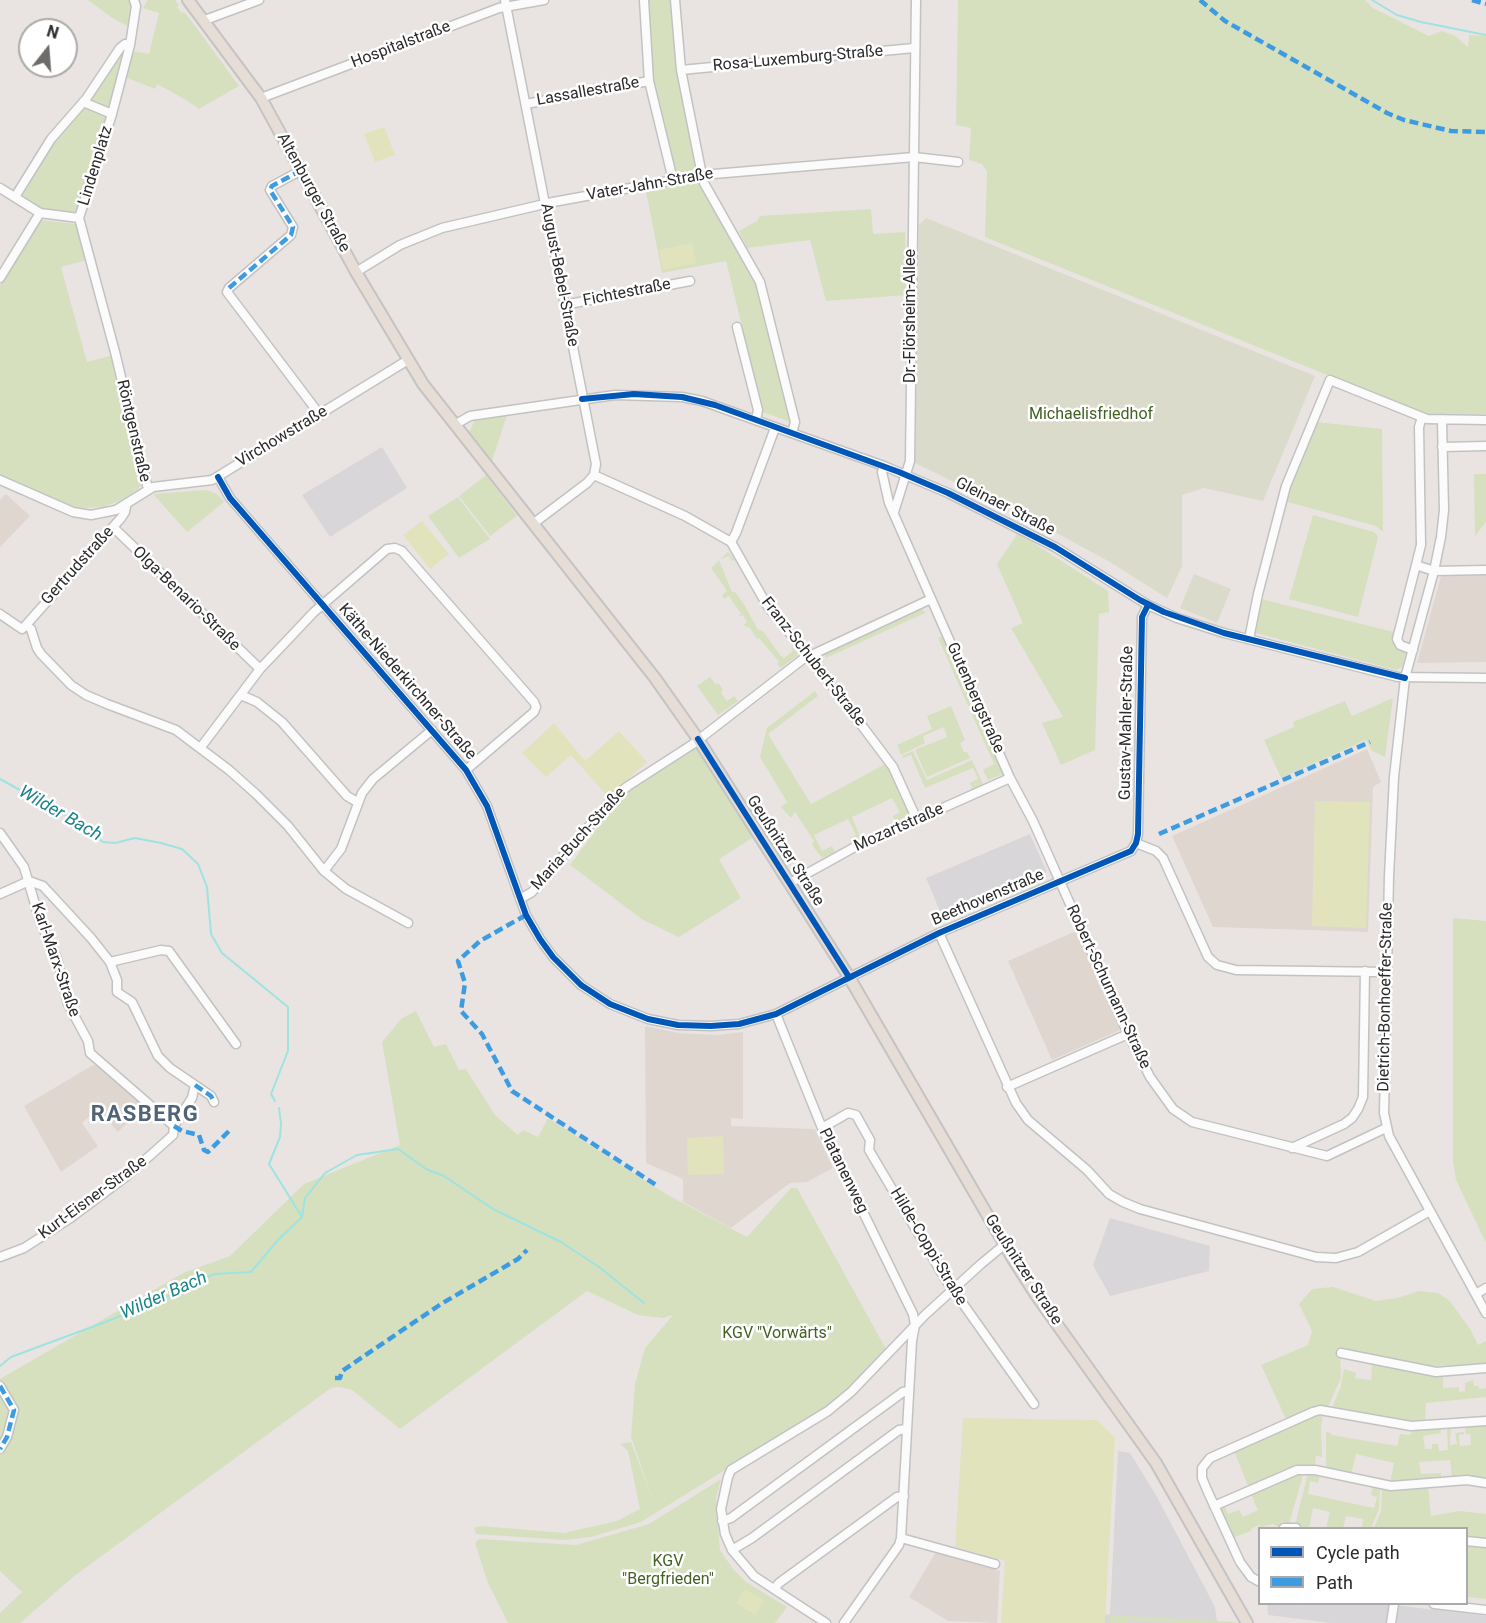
<!DOCTYPE html>
<html>
<head>
<meta charset="utf-8">
<style>
	body { margin:0 }
	#map { position:relative; width:1486px; height:1623px; overflow:hidden; background:#e9e4e2; font-family:Roboto,sans-serif }
	canvas { display:block }
	.legend { position:absolute; left:1258px; top:1527px; width:210px; height:78px; box-sizing:border-box; background:#fff; border:2px solid #aaa; margin:0; padding:8px 10px; list-style:none; font-size:18px; color:#2b2b2b }
	.legend li { display:flex; align-items:center; gap:12px; height:30px }
	.legend b { width:30px; border:2px solid #aaa }
	.north { position:absolute; left:18px; top:18px; width:60px; height:60px; box-sizing:border-box; background:#fff; border:2px solid #aaa; border-radius:50%; rotate:17deg; font-size:16px; font-weight:700; line-height:24px; text-align:center; color:#2b2b2b }
	.north::after { content:''; display:block; margin:auto; width:21px; height:27px; background:#6e6c6b; clip-path:polygon(50% 0,100% 100%,50% 72%,0 100%) }
</style>
</head>
<body>
<div id="map">
<canvas width="1486" height="1623"></canvas>
<ul class="legend">
<li><b style="height:8px;background:#0057b8"></b>Cycle path</li>
<li><b style="height:8px;background:#3d9ce1"></b>Path</li>
</ul>
<div class="north">N</div>
</div>
<script>
const c = document.querySelector('canvas').getContext('2d');
c.lineJoin = 'round';
function fillPath(path, color) { c.fillStyle = color; c.fill(path, 'evenodd'); }
const shape = rows => new Path2D(rows.map(r => 'M' + r).join(''));
function trace(path, color, width, dash) { c.strokeStyle = color; c.lineWidth = width; c.lineCap = dash ? 'butt' : 'round'; c.setLineDash(dash || []); c.stroke(path); }
function write(font, color, halo, rows, align = 'center') {
  c.font = font + ' Roboto,sans-serif'; c.lineWidth = 5; c.setLineDash([]); c.textBaseline = 'middle'; c.strokeStyle = halo; c.fillStyle = color; for (const [text, x, y, turn = 0] of rows) {
    c.save(); c.translate(x, y); c.rotate((+turn || 0) * Math.PI / 180); c.textAlign = isNaN(turn) ? turn : align; if (halo) c.strokeText(text, 0, 0); c.fillText(text, 0, 0); c.restore();
  }
}
fillPath(shape([
	[382,447,407,488,330,537,302,495],
	[1030,834,1047,872,1037,881,944,921,926,878],
	[1110,1218,1210,1246,1209,1271,1110,1296,1093,1265],
	[1118,1451,1130,1453,1156,1495,1215,1607,1217,1622,1236,1623,1105,1623,1105,1615,1110,1614],
	[1267,1604,1386,1604,1486,1616,1486,1623,1330,1623,1268,1615]
]), '#d9d6d9');
fillPath(shape([
	[6,494,30,516,0,547,0,500],
	[1486,575,1486,662,1417,663,1441,576],
	[1367,749,1381,782,1373,787,1368,932,1213,927,1172,836],
	[1076,931,1120,1030,1052,1060,1008,961],
	[645,1026,679,1033,716,1035,743,1032,743,1119,731,1118,731,1126,815,1129,833,1168,807,1182,790,1183,731,1228,683,1202,683,1179,646,1163],
	[93,1065,98,1066,144,1106,118,1132,98,1109,82,1123,98,1146,61,1172,24,1106],
	[936,1552,1000,1571,997,1623,948,1621,909,1597]
]), '#e0d6d0');
fillPath(shape([
	[88,0,131,0,129,27,111,17],
	[148,0,175,0,179,5,177,7,182,13,184,12,193,23,239,86,199,109,186,100,157,84,155,89,125,77,131,51,149,54,159,13,143,8],
	[645,0,673,0,699,173,674,178,651,80],
	[958,0,1365,0,1373,8,1429,36,1442,31,1455,36,1468,47,1469,35,1486,36,1486,414,1424,414,985,237,987,171,982,164,969,160,971,128,956,125],
	[125,48,109,110,87,101],
	[83,104,108,114,77,213,44,211,22,197,54,142],
	[700,181,756,281,790,422,763,412,726,261,662,273,646,191],
	[871,209,873,234,905,232,907,295,826,301,810,240,747,248,739,231,757,221,760,216],
	[40,220,76,224,87,260,61,267,87,362,113,355,141,485,137,490,124,499,103,507,81,508,58,503,0,477,0,285],
	[507,415,492,461,469,432,475,420],
	[1316,422,1382,429,1383,532,1376,526,1284,501],
	[1474,474,1486,474,1486,522,1475,536],
	[486,475,517,516,490,536,459,496],
	[206,490,217,494,224,502,187,532,153,494],
	[458,497,490,539,459,558,428,516],
	[1313,515,1374,532,1377,535,1378,538,1358,617,1289,599],
	[1018,533,1108,591,1109,612,1099,614,1095,750,1061,765,1042,723,1063,717,1011,628,1023,623,997,564],
	[728,552,735,560,732,561,729,556,719,560,732,592,735,592,745,606,758,630,763,631,780,655,784,658,793,651,791,649,793,647,799,654,781,668,777,664,779,662,759,638,757,639,750,628,743,625,747,622,743,615,737,617,741,614,729,596,724,599,722,595,727,591,711,568],
	[1261,599,1394,632,1394,639,1406,651,1402,667,1396,670,1256,633],
	[922,609,925,613,826,658,824,653],
	[944,636,1003,774,988,780,983,770,994,764,938,638],
	[710,677,716,685,718,683,723,689,721,693,727,701,734,696,738,701,718,715,697,686],
	[815,691,818,696,768,734,811,804,887,763,893,773,911,815,908,818,897,824,893,816,900,812,892,798,852,817,861,839,852,843,850,838,856,835,848,819,814,835,822,851,832,846,835,852,822,858,812,845,814,841,795,812,791,818,781,807,787,802,760,757,767,728],
	[1393,698,1385,757,1372,751,1366,740,1281,778,1264,740,1294,727,1293,722,1345,701,1352,716],
	[951,706,965,740,960,743,964,752,967,752,970,758,927,777,915,750,947,737,944,727,923,736,925,743,901,755,897,745,932,729,927,716],
	[695,746,754,837,719,859,741,898,679,937,643,920,570,865,624,792],
	[913,751,927,780,972,760,983,784,972,789,970,783,978,779,973,768,925,788,911,755,903,758,902,756],
	[1453,918,1486,921,1486,1243,1456,1180,1453,1161],
	[416,1011,434,1047,446,1044,459,1070,466,1069,495,1115,518,1135,523,1130,538,1137,548,1118,666,1194,747,1237,791,1188,797,1188,886,1349,849,1388,822,1410,641,1522,591,1537,564,1540,476,1534,474,1528,481,1526,564,1533,617,1521,640,1509,628,1451,620,1444,631,1442,654,1503,631,1437,635,1384,645,1348,673,1315,663,1318,638,1315,587,1291,400,1429,352,1390,339,1387,331,1388,73,1577,20,1623,0,1623,0,1613,22,1592,0,1571,0,1379,183,1273,230,1256,304,1184,400,1145,382,1042,402,1018],
	[1333,1287,1376,1301,1397,1298,1419,1291,1438,1293,1449,1300,1470,1329,1478,1345,1486,1341,1486,1364,1432,1366,1340,1349,1341,1378,1328,1407,1308,1409,1286,1419,1261,1365,1308,1345,1312,1331,1299,1304,1312,1289],
	[1368,1361,1416,1372,1449,1373,1449,1377,1443,1377,1443,1388,1459,1387,1459,1392,1465,1391,1465,1383,1473,1380,1474,1386,1478,1386,1479,1389,1486,1388,1486,1397,1426,1403,1425,1422,1408,1421,1332,1408,1341,1386,1344,1369,1356,1373,1355,1378,1371,1380,1372,1365,1368,1364],
	[1323,1413,1321,1427,1322,1457,1316,1456,1315,1465,1297,1466,1249,1488,1234,1451,1305,1418],
	[1486,1425,1486,1479,1469,1477,1452,1478,1450,1460,1419,1462,1421,1474,1441,1473,1441,1479,1390,1483,1394,1463,1356,1454,1351,1475,1326,1469,1326,1432,1331,1433,1331,1435,1397,1446,1400,1434,1409,1435,1412,1433,1412,1429,1440,1428,1441,1433,1423,1436,1425,1449,1432,1449,1432,1444,1438,1444,1439,1451,1448,1450,1447,1428,1451,1428,1450,1445,1457,1444,1455,1433,1464,1432,1464,1434,1459,1435,1460,1446,1471,1445,1470,1434,1466,1434,1465,1426],
	[1304,1472,1289,1524,1281,1522,1280,1528,1273,1524,1261,1527,1259,1525,1251,1529,1251,1531,1232,1538,1221,1512,1222,1508,1225,1507,1228,1514,1239,1510,1243,1517,1258,1510,1251,1494,1296,1473],
	[1308,1473,1320,1475,1318,1483,1310,1481,1308,1494,1374,1508,1377,1497,1371,1495,1373,1487,1380,1488,1379,1509,1371,1528,1362,1528,1363,1519,1346,1516,1343,1528,1326,1528,1330,1512,1313,1508,1309,1528,1295,1525],
	[721,1479,716,1498,720,1550,733,1569,746,1582,787,1607,775,1623,508,1623,488,1583,475,1543,479,1539,576,1545,649,1524],
	[1428,1487,1431,1516,1460,1511,1486,1514,1486,1540,1467,1538,1466,1528,1374,1528,1381,1511,1382,1489],
	[1467,1545,1486,1547,1486,1599,1467,1597],
	[1110,1615,1235,1622,1236,1623,1182,1623,1129,1620,1128,1623,1110,1623]
]), '#d6e0bf');
fillPath(shape([
	[926,218,1315,376,1263,501,1204,488,1182,495,1182,566,1167,598,1110,562,1040,524,915,463,919,225],
	[1194,574,1231,589,1217,623,1180,608]
]), '#dadbcb');
fillPath(shape([
	[384,127,395,155,375,162,364,134],
	[692,243,696,263,663,270,659,250],
	[422,521,449,554,430,569,403,535],
	[554,723,585,761,619,731,647,762,608,797,571,755,546,777,522,753],
	[1315,801,1370,802,1366,928,1312,926],
	[723,1136,724,1174,688,1175,687,1138],
	[963,1418,1097,1420,1115,1438,1105,1623,1001,1623,1005,1561,955,1547],
	[745,1589,764,1601,755,1615,736,1603]
]), '#e1e3bd');
trace(shape([
	[1372,0,1397,15,1421,22,1486,35],
	[0,779,78,822,103,842,115,843,135,838,161,843,182,849,198,864,207,887,211,934,222,953,288,1007,288,1051,271,1094,275,1101],
	[279,1108,281,1124,280,1137,269,1164,302,1217],
	[302,1217,305,1198,325,1173,357,1155,398,1149,426,1169,444,1176,493,1209,561,1242,599,1267,644,1303],
	[0,1366,11,1357,108,1321,171,1295,214,1274,251,1272,277,1241,302,1217]
]), '#9ee3e0', 2);
const minor = shape([
	[505,0,596,464,594,475,587,483,534,523],
	[644,0,649,81,673,180],
	[675,0,681,70,702,175,704,183,760,282,795,422,792,433],
	[205,20,259,0],
	[681,70,914,48],
	[261,98,499,8,544,0],
	[83,102,112,114],
	[526,104,649,81],
	[300,171,272,186,270,190,293,227,291,235,229,288,227,292,320,415],
	[0,188,40,213,79,218],
	[15,197,51,139,86,99,120,48,125,44,130,45],
	[79,218,115,352,148,489],
	[79,218,112,114,130,45,136,6,134,0],
	[356,272,400,245,442,228,553,202,702,175,914,157,958,162],
	[0,278,40,213],
	[564,305,690,281],
	[737,327,758,410,756,420],
	[1422,417,1419,427,1421,545,1416,565,1434,571,1486,570],
	[1442,421,1444,510,1441,537,1434,571,1405,678,1394,777,1389,876,1384,1113,1389,1136,1486,1313],
	[456,424,470,416,615,395,682,397,702,401,884,466,948,493,1055,547,1148,605,1177,618,1224,633,1398,677,1486,678],
	[1442,447,1486,446],
	[884,466,882,472,889,503,1010,778,1033,821,1128,1034,1150,1077,1173,1109,1192,1122,1327,1156,1386,1128],
	[594,475,685,516,731,542,768,607,814,662,893,767,917,820],
	[218,477,230,498,466,770,487,806,526,915,540,939,553,957,581,985,610,1004,648,1019,678,1025,711,1026,739,1024,776,1014,939,933,1131,851,1136,843,1138,834,1142,617,1148,605],
	[0,480,73,512,91,515,116,510,153,487,212,480,408,360],
	[894,512,910,461,916,0],
	[113,527,260,669],
	[731,542,736,533,775,428],
	[0,614,22,629,26,625],
	[26,625,31,629,37,648,41,654,71,685,86,695,107,704,176,730,229,770,256,794,288,826,324,871,346,889,408,923],
	[26,625,121,518,125,512,126,506],
	[1249,639,1258,594,1286,486,1330,380,1427,419,1486,420],
	[1413,650,1400,645,1397,639,1416,565],
	[241,695,257,702,282,722,347,796,357,802],
	[201,747,260,669,314,612,387,549,395,548,402,551,534,702,536,707,534,712,466,770],
	[0,833,24,867,40,921,57,959,68,1004,88,1041,90,1053,174,1126],
	[1136,843,1156,851,1163,858,1208,957,1217,965,1236,970,1387,972],
	[324,871,341,849,362,793,373,779,432,730],
	[790,883,853,848,1010,778],
	[0,894,29,881,43,886,91,938,110,962,117,980,117,992,132,1002,158,1056,170,1068,195,1085,192,1098,174,1126,173,1135,154,1152,128,1175,69,1219,24,1248,0,1257],
	[520,899,532,892,615,796,628,786,693,744,803,659,931,599],
	[939,933,1016,1103,1028,1120,1087,1170,1109,1194,1123,1202,1140,1209,1316,1257,1336,1258,1358,1252,1430,1211],
	[110,962,161,950,169,951,236,1044],
	[776,1014,822,1128,913,1314,915,1325,912,1341,901,1538,899,1545,844,1623],
	[195,1085,211,1096,214,1102],
	[1007,1087,1128,1034],
	[822,1128,848,1113,856,1115,870,1140,869,1150,944,1277,1034,1404],
	[1292,1148,1344,1124,1352,1118,1358,1109,1363,1097,1365,971],
	[1476,1294,1486,1288],
	[1341,1353,1436,1372,1486,1368],
	[0,1386,14,1410,7,1437,0,1449],
	[1214,1506,1297,1470,1315,1470,1391,1486,1467,1480,1486,1483],
	[722,1521,731,1518,903,1392,909,1391],
	[1284,1528,1296,1528],
	[901,1538,995,1564],
	[1466,1541,1486,1543],
	[732,1550,752,1538,899,1430,907,1429],
	[1260,1582,1251,1577,1240,1562,1207,1490,1202,1478,1202,1468,1210,1458,1313,1412,1320,1410,1411,1426,1486,1421],
	[774,1589,779,1583,897,1497,904,1496],
	[1434,1604,1486,1610],
	[826,1623,754,1576,732,1550,725,1534,721,1509,728,1477,731,1470,828,1411,851,1392,925,1315,981,1264,1004,1245],
	[1391,1623,1394,1604]
]);
const major = shape([
	[188,0,261,98,356,272,423,384,655,678,698,739,849,977,1013,1259,1036,1295,1156,1463,1247,1623]
]);
trace(minor, '#c3c2c2', 11);
trace(major, '#c5c3c2', 14);
trace(minor, '#fcfbfb', 8);
trace(major, '#e5ddd6', 10);
trace(shape([
	[1200,0,1225,21,1387,113,1404,120,1451,131,1486,132],
	[1472,0,1486,4],
	[229,288,291,235,293,227,270,190,272,186,300,171],
	[1159,834,1370,742],
	[526,915,480,941,458,961,465,983,461,1011,482,1034,512,1091,656,1185],
	[195,1085,211,1096,214,1102],
	[174,1126,182,1131,199,1135,204,1150,208,1152,230,1130],
	[335,1378,340,1378,342,1371,441,1304,518,1259,527,1250],
	[0,1386,14,1410,7,1437,0,1449]
]), '#3d9ce1', 4.5, [9, 4.5]);
trace(shape([
	[582,399,634,394,682,397,715,405,899,472,948,493,1055,547,1140,600,1164,612,1224,633,1405,678],
	[218,477,230,498,466,770,487,806,526,915,540,939,553,957,581,985,610,1004,648,1019,678,1025,711,1026,739,1024,776,1014,939,933,1131,851,1136,843,1138,834,1142,617,1148,605],
	[698,739,849,977]
]), '#0057b8', 6);
write('16px', '#2b2b2b', '#fff', [
	["Hospitalstraße",401,45,-21],
	["Rosa-Luxemburg-Straße",798,59,-5],
	["Lassallestraße",588,92,-10],
	["Lindenplatz",96,166,-73],
	["Vater-Jahn-Straße",650,185,-10],
	["Altenburger Straße",313,193,61],
	["August-Bebel-Straße",559,275,79],
	["Fichtestraße",627,293,-11],
	["Dr.-Flörsheim-Allee",911,316,-90],
	["Röntgenstraße",133,431,77],
	["Virchowstraße",282,437,-31],
	["Gleinaer Straße",1005,507,27],
	["Gertrudstraße",78,566,-48],
	["Olga-Benario-Straße",186,599,44],
	["Franz-Schubert-Straße",813,662,52],
	["Käthe-Niederkirchner-Straße",407,682,49],
	["Gutenbergstraße",975,698,66],
	["Gustav-Mahler-Straße",1127,723,-89],
	["Mozartstraße",899,828,-24],
	["Maria-Buch-Straße",579,839,-48],
	["Geußnitzer Straße",785,851,57],
	["Beethovenstraße",988,898,-23],
	["Karl-Marx-Straße",55,960,71],
	["Robert-Schumann-Straße",1108,987,65],
	["Dietrich-Bonhoeffer-Straße",1386,997,-89],
	["Platanenweg",843,1171,64],
	["Kurt-Eisner-Straße",93,1198,-36],
	["Hilde-Coppi-Straße",928,1247,59],
	["Geußnitzer Straße",1023,1270,57]
]);
write('16px', '#426123', '#fff', [
	["Michaelisfriedhof",1091,415],
	["KGV \"Vorwärts\"",777,1334],
	["KGV",668,1562],
	["\"Bergfrieden\"",668,1580]
]);
write('italic 18px', '#1b8389', '#fff', [
	["Wilder Bach",60,814,30],
	["Wilder Bach",164,1296,-24]
]);
c.letterSpacing = '1.5px';
write('bold 22px', '#506377', '#fff', [
	["RASBERG",145,1115]
]);
c.letterSpacing = '0px';
</script>
</body>
</html>
